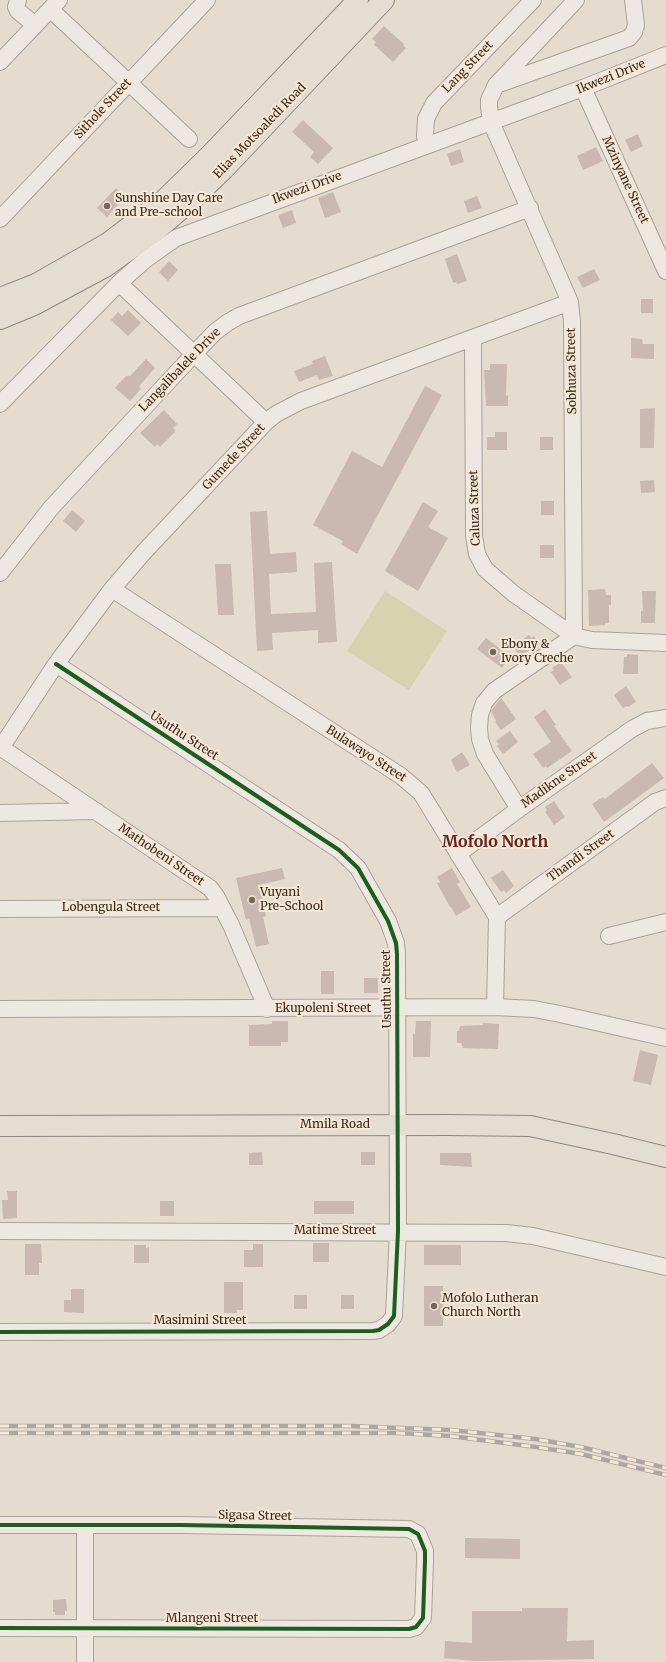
<!DOCTYPE html>
<html>
<head>
<meta charset="utf-8">
<style>
	body { margin:0 }
	canvas { display:block; background:#e6dbcf }
</style>
</head>
<body>
<canvas width="666" height="1662"></canvas>
<script>
const c = document.querySelector('canvas').getContext('2d');
c.lineJoin = 'round';
function fillPath(path, color) { c.fillStyle = color; c.fill(path, 'evenodd'); }
const shape = rows => new Path2D(rows.map(r => 'M' + r).join(''));
function trace(path, color, width, dash) { c.strokeStyle = color; c.lineWidth = width; c.lineCap = dash ? 'butt' : 'round'; c.setLineDash(dash || []); c.stroke(path); }
function write(font, color, halo, rows, align = 'center') {
  c.font = font + ' Merriweather,serif'; c.lineWidth = 4; c.setLineDash([]); c.textBaseline = 'middle'; c.strokeStyle = halo; c.fillStyle = color; for (const [text, x, y, turn = 0] of rows) {
    c.save(); c.translate(x, y); c.rotate((+turn || 0) * Math.PI / 180); c.textAlign = isNaN(turn) ? turn : align; if (halo) c.strokeText(text, 0, 0); c.fillText(text, 0, 0); c.restore();
  }
}
fillPath(shape([
	[385,591,447,631,409,690,347,651]
]), '#d9d2b1');
fillPath(shape([
	[384,26,404,44,403,45,406,48,393,62,374,45,376,42,372,39],
	[303,120,333,148,318,164,310,157,314,152,292,132],
	[638,134,643,146,631,152,625,140],
	[596,147,603,161,583,170,577,156],
	[460,149,464,162,451,166,447,154],
	[116,188,125,197,107,217,97,208],
	[333,192,341,212,325,218,318,198],
	[477,196,482,208,468,213,464,201],
	[292,210,296,223,283,228,278,215],
	[457,254,467,281,457,284,456,282,453,283,445,259],
	[169,261,178,270,168,281,159,272],
	[594,269,600,280,583,288,577,277],
	[641,299,653,299,653,313,641,313],
	[128,310,141,323,128,336,111,320,118,312,122,316],
	[631,338,642,339,643,344,654,344,654,359,631,358],
	[325,356,333,376,319,380,317,375,299,382,294,371,313,364,312,361],
	[146,359,155,368,141,384,139,387,141,389,130,401,115,388,126,376,130,376],
	[490,364,507,364,506,396,508,395,508,406,486,406,484,370,490,370],
	[425,386,442,395,357,554,341,544,343,541,313,525,352,451,382,467],
	[655,408,654,448,640,448,640,409],
	[164,410,177,424,173,428,176,431,160,447,157,444,155,447,140,433],
	[495,432,507,432,507,450,487,450,487,437,495,437],
	[540,437,553,437,553,450,540,450],
	[654,480,655,492,641,493,640,481],
	[541,501,554,501,554,515,541,515],
	[423,502,438,511,428,527,448,538,418,591,385,571],
	[72,510,85,521,76,532,63,521],
	[267,511,270,554,296,552,297,572,269,574,271,614,316,612,314,563,332,562,337,642,318,643,318,630,272,633,273,650,257,651,250,512],
	[540,545,554,545,554,558,540,558],
	[215,564,231,564,234,615,218,615],
	[605,589,606,595,611,595,611,605,609,605,609,623,605,623,605,625,589,626,588,590],
	[642,591,656,591,655,623,641,623,641,611,643,611],
	[529,635,531,638,534,636,540,644,520,656,513,646],
	[486,638,510,656,502,668,477,649],
	[627,654,638,655,638,674,623,674,624,657,627,657],
	[561,662,572,677,560,685,551,672,554,670,552,668],
	[626,686,636,702,628,707,627,706,623,708,614,695],
	[501,698,516,719,501,730,495,722,496,721,491,711],
	[545,709,556,725,554,726,572,751,547,768,546,766,543,768,533,754,551,742,534,717],
	[510,731,518,742,503,754,497,746,499,744,496,741],
	[462,752,470,765,457,772,451,760],
	[652,763,664,778,604,822,592,804,603,797,605,799],
	[554,801,565,817,554,825,545,812,547,810,545,807],
	[282,868,285,879,259,885,266,916,263,917,269,944,256,947,249,919,246,920,236,878],
	[452,868,460,882,457,884,471,907,456,916,451,907,450,907,437,883,440,882,437,877],
	[503,870,514,886,506,893,504,890,501,892,491,878],
	[321,971,334,971,334,994,321,994],
	[364,978,378,978,378,993,364,993],
	[272,1021,288,1021,288,1042,281,1042,281,1046,249,1046,249,1025,272,1024],
	[416,1021,431,1021,430,1057,413,1057,413,1034,415,1034],
	[483,1023,499,1024,498,1049,463,1048,461,1043,457,1043,457,1031,459,1031,460,1026,483,1025],
	[640,1050,658,1055,651,1085,633,1081],
	[262,1152,263,1165,249,1165,249,1153],
	[361,1152,375,1152,375,1165,361,1165],
	[440,1153,471,1153,472,1167,440,1165],
	[7,1191,17,1191,17,1218,3,1219,2,1200,8,1200],
	[160,1201,174,1201,174,1216,160,1216],
	[314,1201,354,1201,354,1214,314,1214],
	[313,1243,329,1243,329,1262,313,1262],
	[25,1244,41,1244,42,1263,39,1263,39,1275,25,1275],
	[253,1244,263,1244,263,1267,244,1267,244,1250,253,1250],
	[134,1245,146,1245,146,1248,149,1247,149,1263,134,1263],
	[424,1245,461,1245,461,1265,424,1265],
	[224,1282,243,1282,243,1310,237,1310,237,1313,224,1313],
	[424,1286,443,1286,443,1326,424,1326],
	[71,1289,84,1289,84,1313,64,1312,64,1300,71,1300],
	[294,1295,307,1295,307,1309,294,1309],
	[341,1295,354,1295,354,1309,341,1309],
	[465,1538,520,1539,520,1559,465,1558],
	[66,1599,67,1611,65,1611,65,1615,55,1615,55,1612,53,1612,53,1600],
	[522,1608,568,1608,567,1641,594,1640,594,1659,475,1661,444,1658,445,1641,472,1643,472,1611,522,1611]
]), '#cab9b0');
const minor = shape([
	[18,0,16,7,18,11,35,25],
	[50,9,189,139],
	[0,62,59,0],
	[499,84,629,38,634,32,636,25,633,0],
	[583,88,666,271],
	[427,145,425,136,426,119,434,103,533,0],
	[0,219,207,0],
	[119,283,266,422],
	[473,338,474,536,477,554,485,569,514,594,574,636,592,640,666,643],
	[0,404,119,283,145,260,176,238,583,88,666,55],
	[0,573,51,508,193,355,215,332,227,323,239,316,530,208],
	[112,589,401,776,421,793,497,917,495,1007],
	[0,747,210,888,216,896,231,925,267,1009],
	[0,749,56,664,112,589,144,552,266,422,276,414,301,401,570,302],
	[519,809,485,754,480,739,479,728,480,715,484,703,494,691,574,636,572,322,570,302,491,122,489,107,489,100,496,85,576,0],
	[0,813,96,811],
	[458,854,519,809,632,729,647,721,666,718],
	[0,909,222,908],
	[497,917,655,802,666,798],
	[609,936,666,922],
	[0,1009,495,1007,534,1009,560,1014,666,1038],
	[0,1231,506,1233,533,1236,666,1267],
	[0,1332,373,1331,379,1330,388,1324,394,1316,398,1231,397,954,396,943,388,921,358,868,339,850,56,664],
	[0,1525,181,1525,409,1529,418,1534,421,1541,425,1551,425,1561,423,1618,416,1627,409,1629,0,1628],
	[85,1662,85,1525]
]);
const major = shape([
	[0,298,36,284,108,243,162,202,210,155,358,0],
	[0,319,34,305,105,267,158,229,193,199,224,169,384,0],
	[0,1126,449,1125,530,1126,613,1144,666,1157]
]);
trace(minor, '#aba198', 18);
trace(major, '#91867f', 22);
trace(minor, '#eee8e1', 16);
trace(major, '#e5ddd2', 20);
const rail = shape([
	[0,1426,350,1426,451,1430,535,1439,581,1447,666,1468],
	[0,1433,398,1433,450,1436,536,1447,581,1454,666,1475]
]);
trace(rail, '#aea7a1', 4.5);
trace(rail, '#f6e8d6', 3, [9]);
trace(shape([
	[0,1332,373,1331,379,1330,388,1324,394,1316,398,1231,397,954,396,943,388,921,358,868,339,850,56,664],
	[0,1525,181,1525,409,1529,418,1534,421,1541,425,1551,425,1561,423,1618,416,1627,409,1629,0,1628]
]), '#1b5e20', 4);
for (const [x, y, r, color] of [
	[107,206,4,"#77675d"],
	[493,652,4,"#77675d"],
	[252,900,4,"#77675d"],
	[434,1306,4,"#77675d"]
]) { const dot = new Path2D(); dot.arc(x, y, r, 0, 2 * Math.PI); c.fillStyle = color; c.fill(dot); trace(dot, '#f6e8d6', 1.5); }
write('12px', '#3b281f', '#f6e8d6', [
	["Lang Street",468,67,-46],
	["Ikwezi Drive",611,77,-22],
	["Sithole Street",103,109,-47],
	["Elias Motsoaledi Road",260,131,-46],
	["Mzinyane Street",625,180,65],
	["Ikwezi Drive",307,188,-20],
	["Langalibalele Drive",180,370,-46],
	["Sobhuza Street",572,371,-91],
	["Gumede Street",234,457,-47],
	["Caluza Street",475,508,-92],
	["Usuthu Street",184,736,33],
	["Bulawayo Street",366,754,33],
	["Madikne Street",559,780,-35],
	["Mathobeni Street",161,855,34],
	["Thandi Street",581,856,-36],
	["Lobengula Street",111,908],
	["Usuthu Street",387,989,-91],
	["Ekupoleni Street",323,1009],
	["Mmila Road",335,1125],
	["Matime Street",335,1231],
	["Masimini Street",200,1321],
	["Sigasa Street",255,1516,1],
	["Mlangeni Street",212,1619]
]);
write('12px', '#3b281f', '#f6e8d6', [
	["Sunshine Day Care",115,199],
	["and Pre-school",115,213],
	["Ebony &",501,645],
	["Ivory Creche",501,659],
	["Vuyani",260,893],
	["Pre-School",260,907],
	["Mofolo Lutheran",442,1299],
	["Church North",442,1313]
], 'left');
write('bold 16px', '#69211e', '#f6e8d6', [
	["Mofolo North",495,842]
]);
</script>
</body>
</html>
